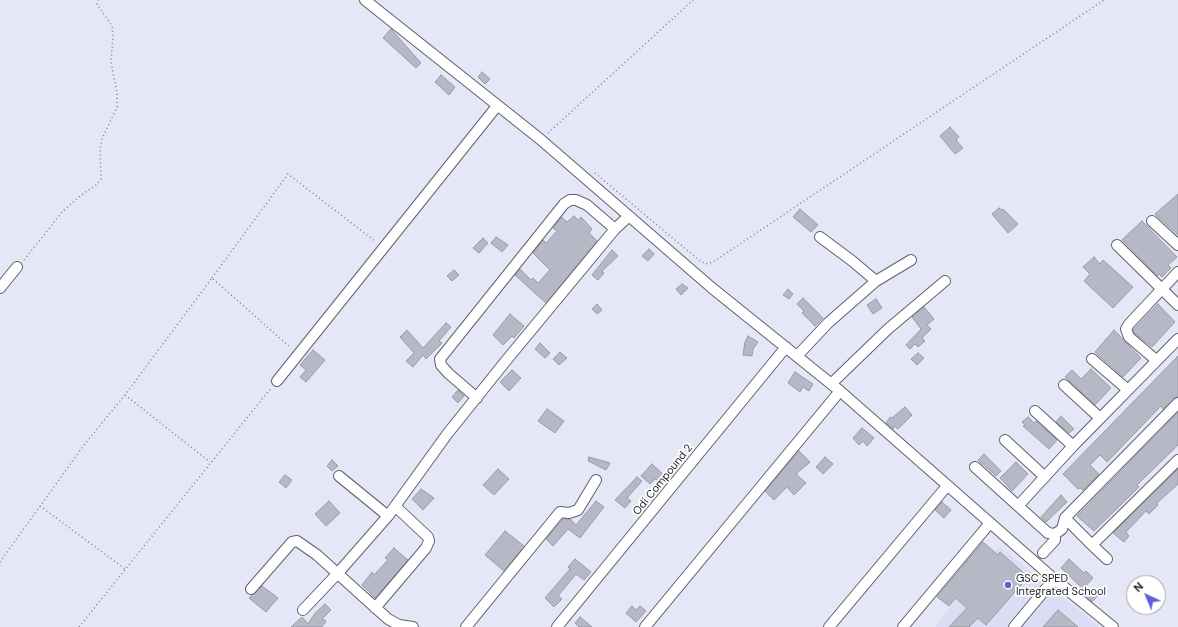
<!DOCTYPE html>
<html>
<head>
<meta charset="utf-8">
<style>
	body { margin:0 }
	#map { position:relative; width:1178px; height:627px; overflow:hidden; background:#e5e7f6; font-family:"DM Sans",sans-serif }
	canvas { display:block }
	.north { position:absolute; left:1126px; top:575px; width:40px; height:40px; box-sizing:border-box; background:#fff; border:1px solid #a5a5a7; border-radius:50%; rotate:316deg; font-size:11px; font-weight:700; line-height:16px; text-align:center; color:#1d1d23 }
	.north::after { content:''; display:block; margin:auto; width:14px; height:18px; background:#6160d8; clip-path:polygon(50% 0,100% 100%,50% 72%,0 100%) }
</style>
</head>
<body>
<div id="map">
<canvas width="1178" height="627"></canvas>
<div class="north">N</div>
</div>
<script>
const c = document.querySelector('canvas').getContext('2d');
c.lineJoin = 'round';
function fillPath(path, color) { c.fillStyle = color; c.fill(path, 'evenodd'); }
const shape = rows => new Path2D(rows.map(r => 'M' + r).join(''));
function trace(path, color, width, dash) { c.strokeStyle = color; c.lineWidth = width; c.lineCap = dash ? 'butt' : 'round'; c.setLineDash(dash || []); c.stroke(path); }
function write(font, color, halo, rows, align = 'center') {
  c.font = font + ' "DM Sans",sans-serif'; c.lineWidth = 3.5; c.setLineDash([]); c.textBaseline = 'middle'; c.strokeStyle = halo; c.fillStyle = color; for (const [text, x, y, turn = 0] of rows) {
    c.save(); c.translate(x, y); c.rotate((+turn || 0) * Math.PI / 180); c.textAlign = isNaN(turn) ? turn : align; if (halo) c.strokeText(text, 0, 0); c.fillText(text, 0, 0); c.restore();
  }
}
fillPath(shape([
	[999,546,1100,627,935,627]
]), '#daddf3');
const building = shape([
	[391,29,421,63,416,68,383,38,391,29],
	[482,72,490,79,485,84,478,77,482,72],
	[441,75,455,87,449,95,435,82,441,75],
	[950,127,959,137,956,140,963,148,955,154,940,136,950,127],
	[1178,194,1178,235,1155,214,1178,194],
	[999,208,1002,210,1003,209,1018,224,1008,233,992,214,999,208],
	[800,209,818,225,811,232,793,217,800,209],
	[574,216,578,220,581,217,592,229,589,233,597,241,546,303,515,275,520,269,531,280,533,278,538,283,550,270,533,253,543,240,546,243,557,231,553,228,562,217,567,222,574,216],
	[1142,221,1177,257,1168,265,1171,268,1162,277,1159,274,1157,276,1122,240,1142,221],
	[496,237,508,245,502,252,491,243,496,237],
	[483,238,488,243,479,253,473,248,483,238],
	[649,249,654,254,648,261,642,256,649,249],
	[612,250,618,256,602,271,604,273,598,280,592,275,612,250],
	[1094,257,1100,264,1103,260,1133,287,1113,308,1084,281,1090,274,1083,267,1094,257],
	[454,270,459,275,452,281,447,276,454,270],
	[682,284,688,288,681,295,676,289,682,284],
	[788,289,793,294,789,299,783,295,788,289],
	[803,298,823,318,815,326,802,313,804,311,797,304,803,298],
	[876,299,882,308,873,314,867,305,876,299],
	[597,304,602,310,597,314,592,309,597,304],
	[1158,304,1175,322,1152,347,1134,333,1133,330,1158,304],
	[924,307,934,319,927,325,931,329,922,338,925,341,918,347,915,344,910,349,906,345,921,329,912,317,924,307],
	[510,314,524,326,514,338,512,336,503,345,493,335,510,314],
	[446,323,451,327,439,341,442,343,426,359,423,355,413,367,406,361,414,353,400,337,407,330,423,348,446,323],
	[1114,330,1141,358,1123,377,1095,352,1114,330],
	[748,336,758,342,753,349,752,356,743,355,745,342,748,336],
	[540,343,550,353,545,358,535,349,540,343],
	[313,350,325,360,306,382,300,377,306,370,300,365,313,350],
	[560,352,567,358,559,365,553,359,560,352],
	[918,353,924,358,917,365,911,359,918,353],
	[1178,356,1178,397,1173,398,1163,409,1161,406,1107,462,1100,455,1090,465,1099,474,1083,490,1080,488,1078,489,1063,474,1178,356],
	[1091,369,1111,388,1095,405,1065,377,1072,370,1081,379,1091,369],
	[512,370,521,378,509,391,500,382,512,370],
	[795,372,813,384,809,391,803,387,800,392,788,383,795,372],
	[458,390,464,396,458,403,452,397,458,390],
	[905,407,912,415,898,429,894,426,893,429,886,423,890,417,892,418,905,407],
	[547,409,564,421,555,433,538,421,547,409],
	[1178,412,1178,445,1137,485,1139,487,1094,531,1077,516,1178,412],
	[1061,416,1074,429,1069,433,1056,422,1061,416],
	[1028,417,1034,423,1036,421,1057,440,1049,449,1023,426,1025,425,1022,422,1028,417],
	[862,428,874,438,867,446,863,441,859,445,853,438,862,428],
	[799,451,810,462,796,474,806,483,794,495,787,487,774,500,765,491,799,451],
	[984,454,1001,471,996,476,978,460,984,454],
	[589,457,610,463,606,470,588,461,589,457],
	[825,457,833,464,823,474,816,467,825,457],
	[332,460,338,466,332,471,327,466,332,460],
	[1016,462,1028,474,1012,491,1000,478,1016,462],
	[652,464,664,475,658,481,655,479,650,484,641,476,652,464],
	[498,469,509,479,494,495,483,485,498,469],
	[1178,469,1178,484,1157,503,1158,505,1149,514,1146,511,1126,532,1129,536,1124,542,1113,533,1178,469],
	[285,475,292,480,286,488,279,482,285,475],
	[637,477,642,481,627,498,631,501,625,508,615,500,637,477],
	[421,489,434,498,423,510,412,499,421,489],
	[1061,495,1067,502,1046,522,1041,517,1061,495],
	[329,501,340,513,326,526,315,514,329,501],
	[596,501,604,507,580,538,568,529,553,546,546,539,563,519,570,519,576,525,596,501],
	[942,502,951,510,944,518,935,510,942,502],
	[505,531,524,546,504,571,485,555,505,531],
	[983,542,998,555,1000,552,1028,577,986,625,978,618,969,627,949,627,967,608,956,598,949,606,937,597,983,542],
	[394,548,408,560,375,598,362,585,372,572,374,575,388,560,385,558,394,548],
	[575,559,591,572,584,580,576,574,558,596,562,599,554,607,545,598,570,569,568,567,575,559],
	[1069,559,1084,573,1086,571,1093,578,1083,589,1061,568,1069,559],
	[262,586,278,598,266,612,249,598,262,586],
	[1091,590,1098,595,1092,602,1086,596,1091,590],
	[325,604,331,610,322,619,326,621,322,627,291,627,302,617,308,624,315,613,325,604],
	[632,606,636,610,640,606,646,611,636,622,626,613,632,606],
	[1058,610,1078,627,1043,627,1058,610],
	[580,617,592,627,579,627,575,623,580,617]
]);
fillPath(building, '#b6b8c6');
trace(building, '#999ba9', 1);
const minor = shape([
	[365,0,540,139,712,288,840,391,1054,579,1113,627],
	[1152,221,1178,245],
	[820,237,851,260,876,281],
	[1117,245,1178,305],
	[0,288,17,267],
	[797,356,828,323,876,281,911,260],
	[1092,359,1128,390],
	[1156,360,1129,337,1126,329,1129,324,1178,272],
	[277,381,497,106],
	[831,384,888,329,945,281],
	[1064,385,1100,418],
	[477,398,448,373,441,365,440,359,564,204,570,200,576,200,587,205,615,229],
	[1035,411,1073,446],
	[1005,440,1045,477],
	[975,467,1048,533,1055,534,1062,529,1065,518,1178,403],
	[339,476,388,516],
	[1018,506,1073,446,1178,339],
	[1065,518,1092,545],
	[1043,553,1055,540,1055,534],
	[1107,559,1092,545,1178,460],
	[251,589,292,542,297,541,317,555,388,619,399,625,413,627],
	[375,608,426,548,429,541,428,537,395,506],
	[303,610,338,573,388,516,448,433,509,357,615,229,629,216],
	[466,627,560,512,569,513,578,510,596,480],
	[557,627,786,347],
	[645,627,840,391],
	[829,627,947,486],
	[903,627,990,523],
	[1014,627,1054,579]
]);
trace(minor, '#5f616d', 12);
trace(shape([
	[548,133,693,0],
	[595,173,700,261,706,264,713,262,1104,0],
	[24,260,63,211,80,196,96,185,101,179,100,150,102,139,117,107,117,93,111,62,113,36,112,26,97,4,98,0],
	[212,278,288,174,376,242],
	[125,395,210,462],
	[40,506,125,569],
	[0,562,84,445,125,395,212,278,291,348],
	[79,627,271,388]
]), '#7f808b', 1.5, [1, 3]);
trace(minor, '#fff', 10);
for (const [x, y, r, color] of [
	[1008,585,4,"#6160d8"]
]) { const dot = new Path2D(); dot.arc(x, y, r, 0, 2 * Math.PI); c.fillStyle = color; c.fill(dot); trace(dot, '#fff', 1.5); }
write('11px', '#1d1d23', '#fff', [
	["Odi Compound 2",663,480,-51]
]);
write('11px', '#1d1d23', '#fff', [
	["GSC SPED",1016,579],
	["Integrated School",1016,592]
], 'left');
</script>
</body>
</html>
